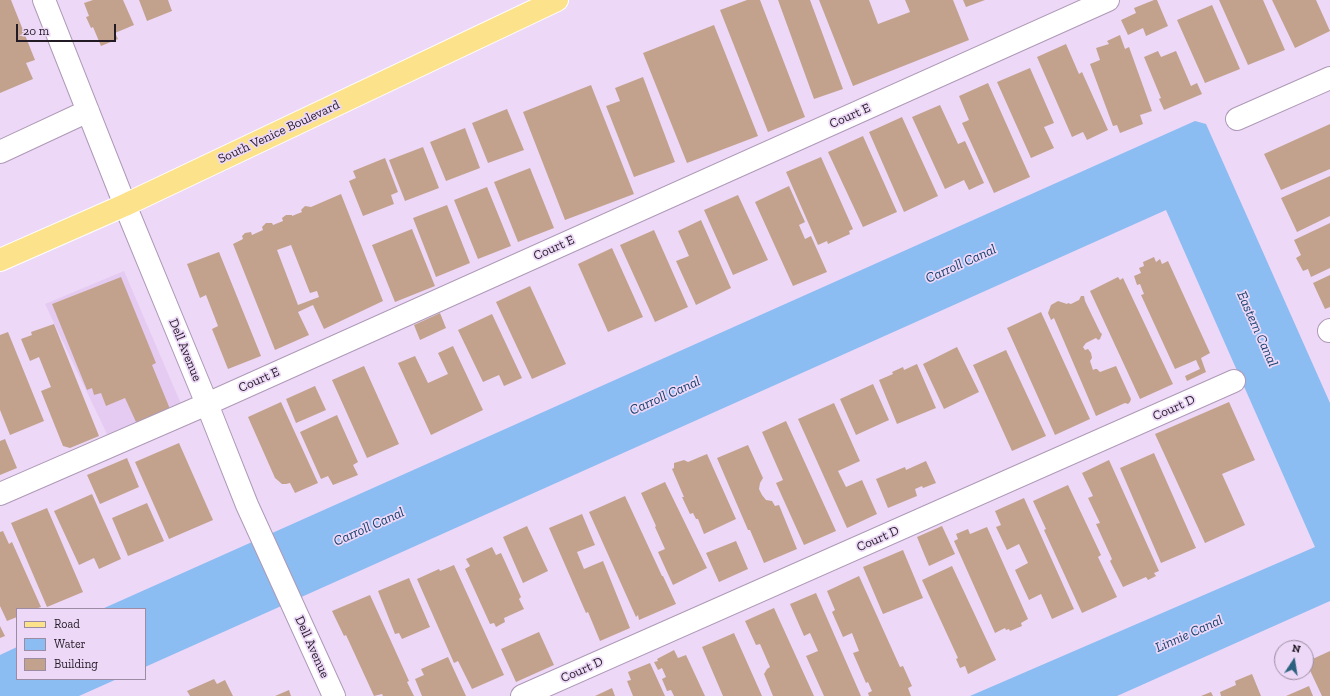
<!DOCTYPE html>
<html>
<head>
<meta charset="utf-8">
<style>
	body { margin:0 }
	#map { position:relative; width:1330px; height:696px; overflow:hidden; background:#edd8f7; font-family:"Zilla Slab",serif }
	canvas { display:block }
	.legend { position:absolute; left:16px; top:608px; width:130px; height:72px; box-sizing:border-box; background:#edd8f7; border:1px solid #9c8ca3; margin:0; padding:5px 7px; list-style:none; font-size:12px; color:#221a25 }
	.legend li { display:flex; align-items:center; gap:8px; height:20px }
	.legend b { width:20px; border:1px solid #9c8ca3 }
	.north { position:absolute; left:1274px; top:640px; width:40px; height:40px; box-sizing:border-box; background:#edd8f7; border:1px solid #9c8ca3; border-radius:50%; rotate:12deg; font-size:11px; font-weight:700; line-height:16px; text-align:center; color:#221a25 }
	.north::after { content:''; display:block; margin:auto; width:14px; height:18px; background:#2d627e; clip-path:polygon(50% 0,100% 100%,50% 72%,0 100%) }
	.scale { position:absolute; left:16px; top:24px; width:100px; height:18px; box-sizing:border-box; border:2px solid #221a25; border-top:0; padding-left:5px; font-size:12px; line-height:14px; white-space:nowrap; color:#221a25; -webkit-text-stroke:3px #edd8f7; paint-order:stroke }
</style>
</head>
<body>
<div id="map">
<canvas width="1330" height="696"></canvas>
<ul class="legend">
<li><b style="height:5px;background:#fde28c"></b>Road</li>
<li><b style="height:11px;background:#8bbcf2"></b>Water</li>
<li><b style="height:11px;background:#c3a28d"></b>Building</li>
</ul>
<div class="north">N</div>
<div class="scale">20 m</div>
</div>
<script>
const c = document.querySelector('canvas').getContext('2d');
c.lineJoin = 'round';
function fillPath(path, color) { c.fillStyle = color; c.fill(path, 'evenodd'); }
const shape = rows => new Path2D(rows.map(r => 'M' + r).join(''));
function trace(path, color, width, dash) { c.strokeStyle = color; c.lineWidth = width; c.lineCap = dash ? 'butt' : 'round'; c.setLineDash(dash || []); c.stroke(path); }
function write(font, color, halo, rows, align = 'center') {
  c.font = font + ' "Zilla Slab",serif'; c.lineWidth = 3.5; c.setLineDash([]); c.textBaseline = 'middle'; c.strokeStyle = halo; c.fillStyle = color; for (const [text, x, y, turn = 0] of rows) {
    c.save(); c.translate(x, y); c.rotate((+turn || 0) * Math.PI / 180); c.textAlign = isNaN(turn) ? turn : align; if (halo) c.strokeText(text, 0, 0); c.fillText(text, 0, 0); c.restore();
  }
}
fillPath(shape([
	[124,271,188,420,116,453,45,304]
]), '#e5cbf1');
fillPath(shape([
	[1195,121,1206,124,1330,403,1330,601,1117,696,970,696,1315,547,1166,210,145,667,145,609,102,609],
	[17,647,17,679,117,679,79,696,0,696,0,655]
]), '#8bbcf2');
fillPath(shape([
	[0,0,11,0,35,60,26,63,33,79,0,93],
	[93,0,123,0,134,25,115,33,118,39,101,46,93,27,91,28,86,17,89,16,84,3],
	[139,0,168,0,172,11,147,21],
	[747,0,760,0,805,117,768,132,720,10],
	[778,0,810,0,843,89,814,99],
	[819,0,869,0,878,24,910,12,905,0,953,0,969,40,853,86],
	[963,0,985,0,966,7],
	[1154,0,1157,0,1168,26,1146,36,1143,28,1128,35,1121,20,1136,13,1134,8],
	[1219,0,1263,0,1285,50,1248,65],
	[1272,0,1316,0,1330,31,1295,48],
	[1212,5,1240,69,1205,83,1177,20],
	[714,25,758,136,687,163,643,53],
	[1120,35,1125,49,1129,47,1152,111,1140,115,1143,124,1120,133,1117,125,1113,126,1090,64,1100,60,1096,48,1109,44,1107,41],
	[1066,44,1079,74,1082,72,1108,130,1087,140,1083,132,1072,137,1037,57],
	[1158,51,1161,57,1176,51,1191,86,1197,83,1202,94,1164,110,1159,99,1161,98,1144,57],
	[1030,68,1054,123,1044,127,1054,148,1031,158,997,82],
	[643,77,675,162,634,177,606,106,620,101,615,88],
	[988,83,1030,177,994,193,962,123,969,120,959,96],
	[591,85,634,194,565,220,523,112],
	[940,105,958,144,965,141,984,183,969,190,964,180,945,189,912,117],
	[507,109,524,150,488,163,472,123],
	[902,117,938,196,904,212,869,132],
	[1330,124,1330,169,1281,190,1264,154],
	[465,128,480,168,446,181,430,142],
	[863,136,897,212,863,227,828,152],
	[423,147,439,188,405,201,389,160],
	[821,157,853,229,849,231,850,234,828,244,827,241,818,245,786,172],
	[385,158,398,192,391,195,394,204,363,216,349,181,356,178,353,171],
	[530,168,554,228,518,242,494,182],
	[1330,176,1330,216,1297,232,1281,198],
	[789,186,805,222,799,225,805,239,811,236,827,272,793,286,755,202],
	[487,187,511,246,478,259,454,200],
	[341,194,383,301,324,329,313,305,298,312,309,335,275,350,233,244,243,239,242,236,245,233,251,232,252,235,263,230,262,227,266,223,272,223,273,225,283,221,282,218,286,215,292,215,292,216,302,212,301,210,305,206,311,207],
	[291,245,310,293,317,291,319,297,298,305,277,250],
	[738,195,768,260,733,275,704,210],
	[447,205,470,263,436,277,413,218],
	[701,220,731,288,696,305,676,261,689,256,678,231],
	[1330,223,1330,268,1311,277,1308,269,1303,271,1296,258,1301,255,1294,240],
	[412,229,435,286,395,302,372,245],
	[654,230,688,307,655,322,620,245],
	[612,248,643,317,608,332,578,264],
	[219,252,261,356,228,369,212,329,218,326,206,295,200,298,187,264],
	[1154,257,1156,262,1160,259,1162,264,1168,261,1210,353,1201,358,1206,372,1187,381,1185,376,1200,369,1196,360,1175,369,1141,295,1144,294,1140,284,1137,285,1134,276,1141,273,1139,268,1144,266,1143,262],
	[1330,275,1330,307,1325,309,1313,283],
	[121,277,156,363,152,365,170,409,136,422,125,398,106,406,101,393,94,395,92,388,87,390,52,304],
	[1118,277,1120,280,1123,278,1173,384,1140,399,1090,291],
	[530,286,566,364,532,379,496,302],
	[1081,296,1084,296,1085,301,1100,332,1102,334,1100,339,1098,340,1096,338,1086,343,1083,347,1085,350,1088,349,1091,353,1092,358,1090,361,1093,370,1095,369,1097,369,1100,372,1116,366,1131,399,1130,402,1128,404,1125,403,1096,416,1054,318,1051,320,1048,313,1051,305,1058,301,1067,304,1068,303,1071,304,1079,300],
	[1041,312,1090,419,1055,435,1007,328],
	[440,313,446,328,420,340,414,325],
	[492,314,522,378,504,386,499,375,483,382,458,330],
	[54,324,99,436,70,448,63,446,41,391,51,387,39,357,30,361,21,339,32,335,31,332],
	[8,332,44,421,10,435,0,410,0,335],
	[453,346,483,410,431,435,398,363,415,356,428,383,448,374,438,353],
	[957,347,979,392,944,409,923,364],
	[1006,350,1046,436,1012,451,973,365],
	[917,364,936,408,897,424,879,380,893,374,892,372,903,367,904,370],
	[364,366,399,444,367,458,332,380],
	[873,384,889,420,856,435,840,399],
	[315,386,326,410,296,423,286,399],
	[281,402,318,483,295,493,290,483,286,484,282,484,275,478,248,417],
	[1229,402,1255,460,1222,474,1245,525,1205,543,1155,434],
	[834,403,860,461,838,471,846,487,862,480,877,514,847,528,798,419],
	[337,415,358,462,353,465,358,475,333,485,328,476,321,479,300,432],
	[786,421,836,531,804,545,776,483,783,480,762,432],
	[5,439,17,468,0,475,0,441],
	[179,443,213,520,169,539,135,462],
	[748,445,763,478,760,483,759,489,762,495,766,500,772,501,775,506,779,505,797,549,764,563,750,530,748,530,717,458],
	[1154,453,1196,548,1161,563,1120,468],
	[707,454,736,519,704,534,698,519,696,519,693,513,690,514,682,497,684,497,672,469,674,468,674,463,684,460,688,462],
	[127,458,139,487,100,504,87,475],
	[1109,460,1159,571,1154,573,1156,576,1148,580,1146,577,1123,587,1110,561,1112,559,1096,524,1100,523,1088,498,1093,496,1082,473],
	[926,461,936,483,923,488,922,486,915,489,917,496,888,508,876,479,905,467,906,470],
	[665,482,707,568,673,585,658,552,665,549,655,527,656,526,641,493],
	[1068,485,1101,555,1098,557,1117,597,1082,613,1044,530,1046,529,1033,501],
	[92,494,121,559,99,569,94,558,79,565,54,511],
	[625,496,662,576,663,576,676,604,639,620,638,615,636,617,589,512],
	[1024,498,1074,609,1052,619,1041,594,1029,600,1015,570,1028,563,1019,544,1007,550,996,527,1001,525,995,511],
	[147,503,164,541,128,556,112,518],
	[47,508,83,592,47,607,11,523],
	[582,514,595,545,577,552,584,569,603,561,630,628,600,641,588,612,586,613,549,528],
	[527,526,548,571,523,583,503,537],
	[942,526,955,554,929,566,917,537],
	[987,527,1028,619,1021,623,1022,626,1010,631,1009,629,1006,630,1005,628,995,633,954,541,958,539,956,534,968,529,970,534],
	[3,531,9,544,12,542,41,607,35,609,17,609,17,617,7,621,0,606,0,532],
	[736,541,748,569,719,582,706,553],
	[492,547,496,555,501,553,521,597,519,599,524,609,504,618,505,622,496,627,494,623,490,624,465,569,470,566,466,559],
	[903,550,923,598,883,614,863,567],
	[454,565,504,675,472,689,458,661,454,663,417,579,439,569,440,571],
	[952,566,996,660,968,674,965,666,960,668,956,659,958,658,922,580],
	[859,576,900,667,903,666,912,686,908,688,911,696,869,696,868,693,872,691,868,682,866,683,853,653,859,651,852,633,843,637,832,612,835,610,827,591],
	[409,578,430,627,402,639,399,633,395,634,378,591],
	[816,593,861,696,824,696,806,656,818,651,810,633,804,636,790,604],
	[370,595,409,681,407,682,414,696,383,696,382,694,374,696,346,635,344,636,332,611],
	[774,608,814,696,773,696,764,674,767,669,770,667,760,644,756,645,745,621],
	[0,626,5,636,0,638],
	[539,632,554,665,516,682,501,649],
	[734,633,762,696,723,696,702,647],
	[674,650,678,658,686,655,705,696,674,696,671,690,667,691,662,679,666,677,662,668,658,670,654,662,658,661,657,659],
	[1330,651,1330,696,1322,696,1306,662],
	[448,657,466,696,422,696,415,679,424,675,421,669],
	[650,663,665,696,633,696,627,681,631,680,628,672],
	[1252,674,1261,696,1221,696,1220,692,1236,685,1235,681],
	[214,679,217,684,225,680,233,696,190,696,187,691],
	[1309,686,1313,696,1286,696],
	[612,688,615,696,595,696],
	[289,690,291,696,275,696],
	[1211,692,1213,696,1201,696]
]), '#c3a28d');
const minor = shape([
	[44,0,125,205,207,404,247,505,334,696],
	[1237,119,1330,78],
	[0,152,88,111],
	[1329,331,1330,330],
	[0,494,207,404,1108,0],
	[522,696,1234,381]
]);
const major = shape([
	[0,260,125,205,557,0]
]);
trace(minor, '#ae99b7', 24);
trace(major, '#fff', 24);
trace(minor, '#fff', 22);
trace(major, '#fde28c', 22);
write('13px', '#221a25', '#edd8f7', [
	["Court E",850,116,-24],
	["South Venice Boulevard",279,132,-25],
	["Court E",554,248,-24],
	["Dell Avenue",185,350,68],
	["Court E",259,380,-24],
	["Court D",1174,408,-24],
	["Court D",878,539,-24],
	["Dell Avenue",312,647,66],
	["Court D",582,670,-24]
]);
write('italic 14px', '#16416d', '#edd8f7', [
	["Carroll Canal",961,264,-24],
	["Eastern Canal",1257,329,66],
	["Carroll Canal",665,396,-24],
	["Carroll Canal",369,527,-24],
	["Linnie Canal",1189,634,-24]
]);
</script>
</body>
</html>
